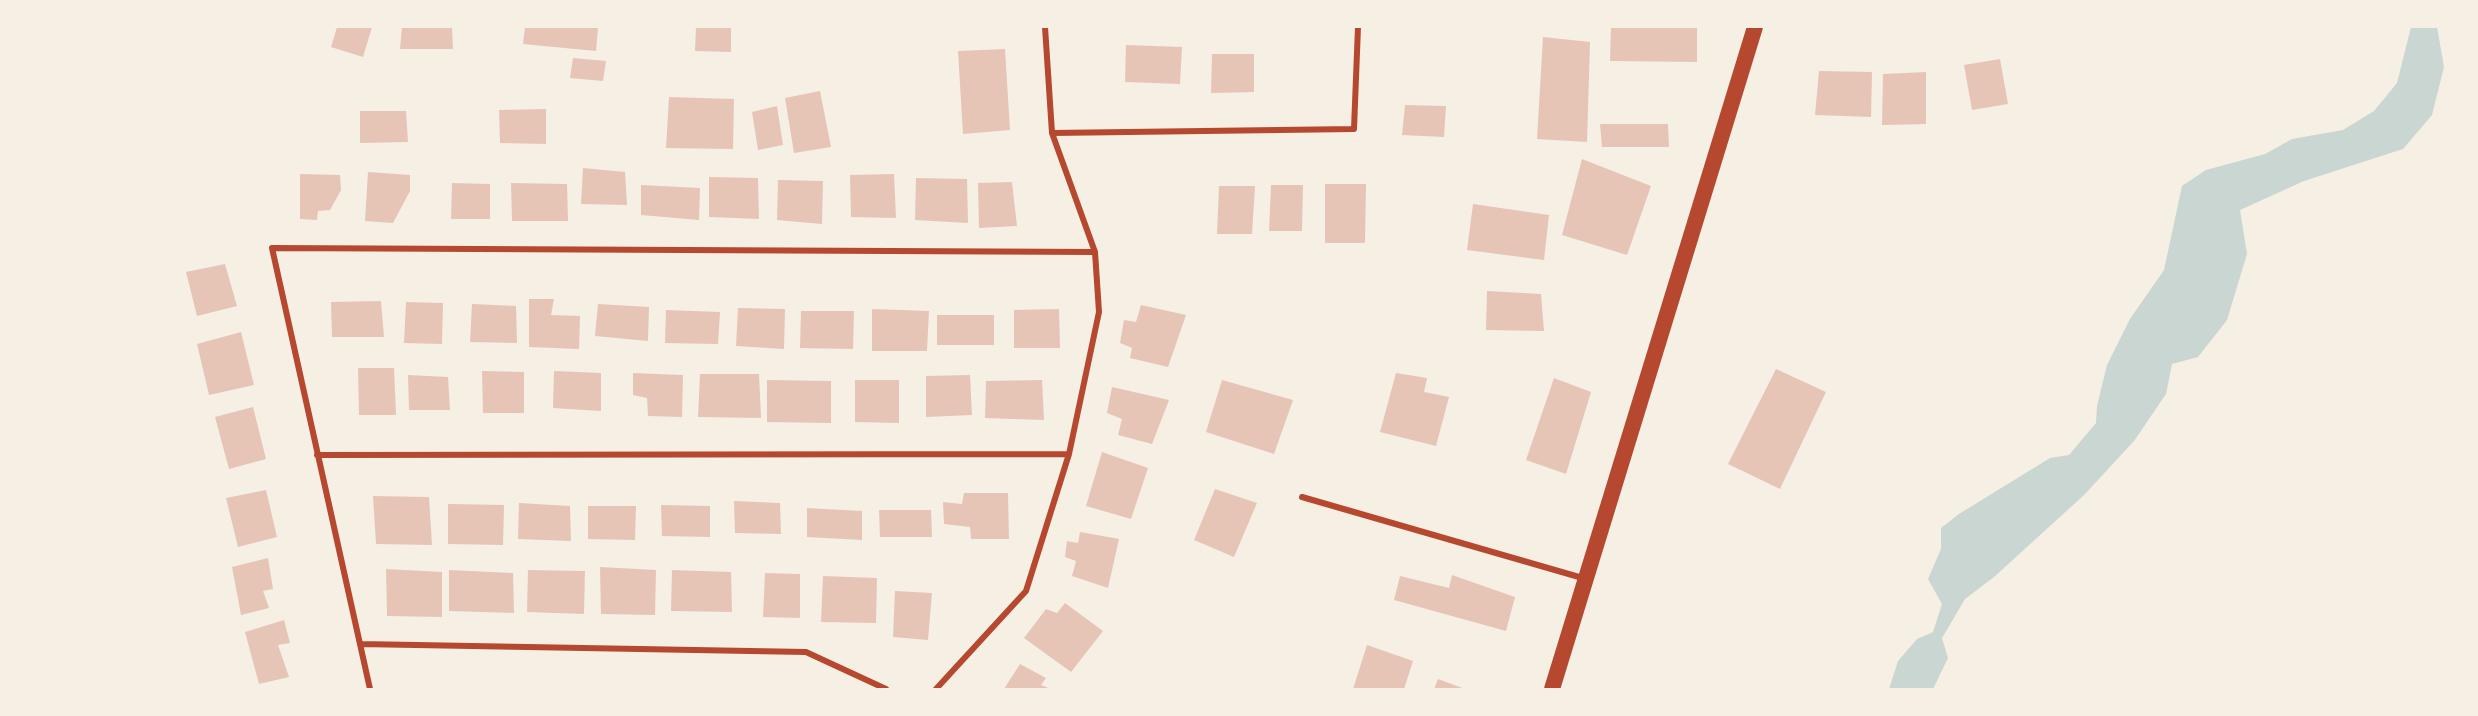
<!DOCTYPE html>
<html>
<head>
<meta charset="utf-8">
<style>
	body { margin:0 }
	#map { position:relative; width:2478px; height:716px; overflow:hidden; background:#f6efe4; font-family:"Nunito Sans",sans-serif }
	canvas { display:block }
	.frame { position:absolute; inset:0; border:28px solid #f6efe4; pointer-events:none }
</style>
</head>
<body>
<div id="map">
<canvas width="2478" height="716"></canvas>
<div class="frame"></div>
</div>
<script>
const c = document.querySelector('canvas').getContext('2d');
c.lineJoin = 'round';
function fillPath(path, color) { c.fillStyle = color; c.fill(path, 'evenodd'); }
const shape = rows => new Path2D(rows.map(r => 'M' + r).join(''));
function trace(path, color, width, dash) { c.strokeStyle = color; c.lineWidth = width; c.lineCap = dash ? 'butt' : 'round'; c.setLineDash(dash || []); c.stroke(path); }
fillPath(shape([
	[2411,27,2437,27,2444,67,2432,115,2403,149,2304,181,2240,210,2247,254,2227,320,2198,357,2172,364,2166,394,2134,441,2084,495,1994,577,1965,599,1942,638,1948,658,1933,689,1889,689,1898,661,1917,639,1933,632,1942,604,1928,579,1941,549,1941,528,1959,514,2050,458,2069,455,2096,423,2097,406,2107,365,2130,319,2164,270,2182,186,2206,170,2265,154,2292,139,2343,130,2374,111,2397,83]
]), '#c9d6d2');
fillPath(shape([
	[337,27,372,27,363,57,331,47],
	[402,27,452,27,453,49,400,49],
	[525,27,598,28,596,51,523,44],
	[696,27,731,27,731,52,695,51],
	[1611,27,1697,27,1697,62,1610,61],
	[1543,37,1590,42,1587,142,1537,139],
	[1126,45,1182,47,1180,84,1125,82],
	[1005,49,1010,130,963,134,958,51],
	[1212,54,1254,54,1254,92,1211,93],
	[573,58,606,61,603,81,570,78],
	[2000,59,2008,104,1972,110,1964,65],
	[1819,71,1872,72,1871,117,1815,115],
	[1926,72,1926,124,1882,125,1883,74],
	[820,91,831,147,794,153,785,98],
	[669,97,734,99,733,149,666,148],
	[1405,105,1446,106,1444,137,1402,135],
	[777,106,783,145,758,150,752,112],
	[546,109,546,144,500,143,499,110],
	[360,111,406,111,408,142,360,143],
	[1600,124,1668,124,1669,147,1602,147],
	[1582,159,1651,186,1627,255,1562,235],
	[583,168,625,172,627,205,581,204],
	[368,172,410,175,410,191,393,223,365,221],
	[300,174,340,175,341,190,330,210,318,211,317,220,300,219],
	[894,174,896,218,851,217,850,175],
	[709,177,758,178,759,219,709,217],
	[916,178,967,179,968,223,915,220],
	[778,180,823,181,822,224,777,220],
	[1012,182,1017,226,979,228,978,183],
	[452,183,490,184,490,219,451,219],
	[511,183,567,184,568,221,512,221],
	[1325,184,1366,184,1365,243,1325,243],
	[641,185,700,188,699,220,641,215],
	[1271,185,1303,185,1302,231,1269,231],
	[1219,186,1255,186,1252,234,1217,234],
	[1473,204,1549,215,1544,260,1467,250],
	[225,264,237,306,197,316,186,272],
	[1487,291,1541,294,1544,331,1486,330],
	[529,299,554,299,551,315,580,316,579,349,529,347],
	[381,301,384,337,332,337,331,302],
	[406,302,443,303,442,344,404,343],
	[472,304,516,306,517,343,470,342],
	[598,304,649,307,648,341,595,336],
	[1141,305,1186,315,1168,367,1130,358,1132,348,1120,343,1124,320,1136,322],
	[738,308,785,309,784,349,736,346],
	[872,309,929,311,927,351,872,351],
	[1059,309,1060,348,1014,348,1014,310],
	[666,310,720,312,718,344,665,343],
	[801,311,854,311,853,349,800,348],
	[937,315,994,315,994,345,937,345],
	[241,332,254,385,209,395,197,344],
	[358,368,394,368,396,415,359,415],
	[1776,369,1826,392,1780,489,1728,464],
	[482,371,524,372,524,413,483,413],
	[554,371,601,373,601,411,553,408],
	[633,373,683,375,682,417,648,416,647,398,633,395],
	[1396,373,1427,378,1424,392,1449,397,1436,446,1380,432],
	[700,374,759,374,761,418,698,417],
	[408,375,448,377,450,410,409,410],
	[970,375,972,415,926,417,926,376],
	[1554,378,1591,392,1566,474,1526,460],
	[767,380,831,381,831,423,767,422],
	[855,380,899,380,899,423,855,422],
	[1042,380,1044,420,985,418,986,381],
	[1222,380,1293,400,1274,454,1206,432],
	[1112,387,1169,400,1152,444,1118,435,1122,419,1107,413],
	[253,407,266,459,229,469,215,417],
	[1102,452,1148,468,1131,519,1086,506],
	[1215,489,1257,503,1234,557,1194,540],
	[266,490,277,537,238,547,226,498],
	[964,493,1008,493,1009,539,971,539,970,527,944,524,943,502,962,504],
	[373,496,429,497,432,545,376,544],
	[734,501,780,503,781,534,735,533],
	[519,503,570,506,571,541,518,539],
	[448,504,504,505,503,545,448,544],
	[661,505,710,506,710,537,662,536],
	[588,506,636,506,635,540,588,539],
	[807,508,862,511,862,540,807,537],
	[879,510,931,510,932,537,880,537],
	[1080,532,1119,539,1108,588,1072,576,1076,561,1065,557,1067,541,1078,543],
	[268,558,273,589,263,591,269,608,241,615,232,567],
	[600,567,656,570,655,615,601,614],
	[386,569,442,572,442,617,387,616],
	[449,570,513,573,514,613,449,611],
	[528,570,585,571,584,614,527,612],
	[672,570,731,572,732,612,671,611],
	[765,573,800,574,800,618,763,617],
	[1452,575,1515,597,1506,631,1394,600,1400,576,1449,588],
	[823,576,877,578,876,623,821,622],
	[895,591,932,593,928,640,893,637],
	[1065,603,1103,631,1071,672,1024,638,1046,609,1057,613],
	[284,620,290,643,278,645,289,677,259,684,245,632],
	[1367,645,1413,661,1404,689,1353,689],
	[1020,664,1046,678,1041,685,1051,689,1004,689],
	[1438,679,1465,689,1434,689]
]), '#e6c5b7');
trace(shape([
	[1052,133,1354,129,1358,27],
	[317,455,1069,454],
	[1302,497,1586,579],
	[360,644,806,652,886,689],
	[370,689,272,248,1095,252],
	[936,689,1026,591,1069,454,1099,312,1095,252,1052,133,1045,27]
]), '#b5482f', 6);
trace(shape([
	[1552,689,1755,27]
]), '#b5482f', 16);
</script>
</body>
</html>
